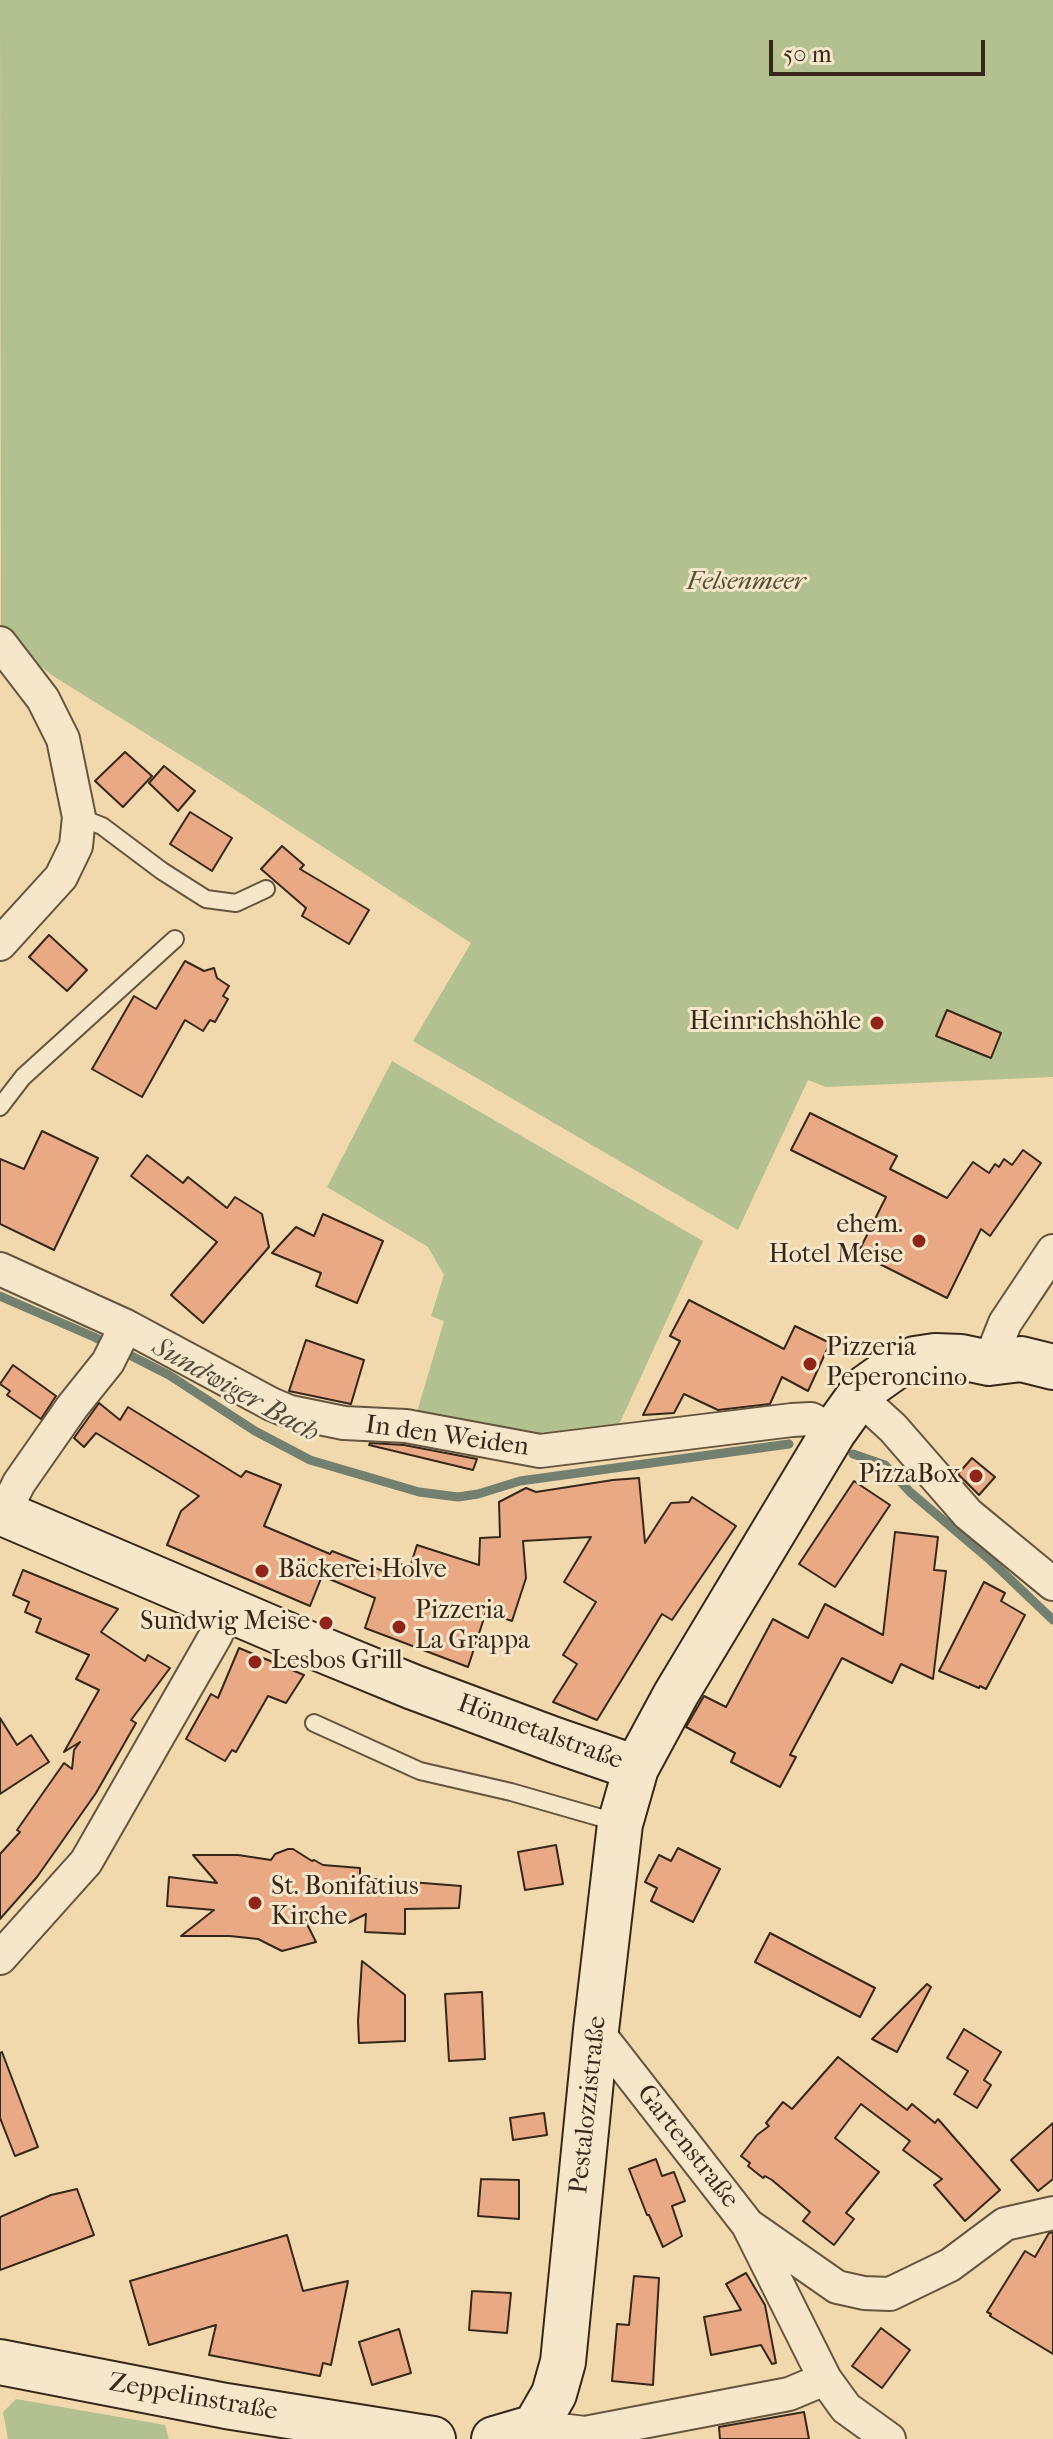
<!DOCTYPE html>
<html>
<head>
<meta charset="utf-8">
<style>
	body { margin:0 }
	#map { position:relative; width:1053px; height:2439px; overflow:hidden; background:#f1d9ad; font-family:"IM FELL French Canon",serif }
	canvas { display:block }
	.scale { position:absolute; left:769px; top:40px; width:216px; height:36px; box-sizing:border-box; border:4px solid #362719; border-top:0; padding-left:10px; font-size:24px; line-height:28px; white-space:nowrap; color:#362719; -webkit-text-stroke:6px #f6e6ca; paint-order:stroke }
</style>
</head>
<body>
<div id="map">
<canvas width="1053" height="2439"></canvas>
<div class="scale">50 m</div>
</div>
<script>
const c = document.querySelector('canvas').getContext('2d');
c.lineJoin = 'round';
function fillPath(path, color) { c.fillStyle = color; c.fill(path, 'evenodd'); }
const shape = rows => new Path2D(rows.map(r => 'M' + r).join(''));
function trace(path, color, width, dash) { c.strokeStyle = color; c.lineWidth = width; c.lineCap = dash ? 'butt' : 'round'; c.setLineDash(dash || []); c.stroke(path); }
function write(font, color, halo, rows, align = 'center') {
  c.font = font + ' "IM FELL French Canon",serif'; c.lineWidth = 6; c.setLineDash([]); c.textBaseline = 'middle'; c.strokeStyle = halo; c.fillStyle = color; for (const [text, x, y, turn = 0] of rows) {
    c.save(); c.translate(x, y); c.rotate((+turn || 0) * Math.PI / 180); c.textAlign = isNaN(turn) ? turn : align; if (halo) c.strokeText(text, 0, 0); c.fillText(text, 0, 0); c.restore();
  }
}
fillPath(shape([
	[0,0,1053,0,1053,1077,826,1087,808,1080,738,1230,413,1041,471,943,203,769,53,676,1,636],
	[392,1061,703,1241,617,1429,541,1438,417,1412,444,1321,431,1316,444,1275,428,1247,327,1187],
	[16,2399,165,2425,169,2439,8,2439,3,2412]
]), '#b3c08f');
trace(shape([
	[0,1296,94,1337,169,1375,255,1431,310,1460,419,1492,458,1497,478,1494,520,1481,789,1444],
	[853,1454,885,1465,910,1492,989,1559,1053,1620]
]), '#737f6f', 9);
const building = shape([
	[125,752,152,776,123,807,95,781,125,752],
	[164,766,195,791,178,811,149,783,164,766],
	[190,812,232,838,212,871,170,844,190,812],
	[282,846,304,865,300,869,369,910,349,944,302,916,306,908,261,869,282,846],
	[49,935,87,970,67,991,29,957,49,935],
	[185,961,204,971,214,968,217,978,229,986,223,996,228,999,215,1022,210,1020,203,1031,185,1020,142,1097,92,1069,134,996,156,1009,185,961],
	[947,1010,1001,1033,991,1058,936,1036,947,1010],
	[810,1113,897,1156,890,1169,947,1198,973,1162,989,1173,995,1164,999,1167,1004,1159,1012,1165,1023,1150,1041,1163,990,1236,981,1229,947,1298,858,1253,886,1197,791,1150,810,1113],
	[42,1131,98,1158,54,1250,0,1224,0,1159,24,1169,42,1131],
	[147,1155,183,1183,188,1177,227,1208,235,1197,262,1214,269,1247,203,1323,171,1295,217,1242,131,1176,147,1155],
	[323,1214,383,1241,357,1303,316,1286,321,1273,272,1253,296,1227,314,1236,323,1214],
	[689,1300,784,1349,795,1326,830,1343,808,1391,782,1377,770,1404,718,1410,684,1394,674,1413,643,1415,680,1341,670,1336,689,1300],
	[306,1340,364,1360,351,1404,289,1391,306,1340],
	[13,1365,56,1396,41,1419,7,1395,10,1391,0,1384,13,1365],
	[99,1403,120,1420,128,1407,241,1477,246,1471,281,1485,264,1526,330,1554,332,1551,393,1575,397,1563,410,1567,417,1545,479,1565,480,1538,500,1537,499,1502,526,1488,536,1492,613,1480,639,1478,645,1543,671,1503,689,1502,692,1497,736,1526,672,1620,662,1614,597,1720,553,1702,577,1664,563,1655,596,1602,564,1582,591,1537,523,1541,526,1578,512,1621,486,1612,468,1667,365,1628,375,1598,322,1576,310,1606,167,1545,181,1511,199,1496,96,1433,84,1447,74,1438,99,1403],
	[370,1443,404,1445,477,1459,473,1470,369,1445,370,1443],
	[972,1458,995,1477,979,1495,958,1474,972,1458],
	[854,1481,890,1505,835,1587,799,1564,854,1481],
	[895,1532,938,1537,934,1570,946,1571,933,1679,901,1664,892,1683,842,1658,790,1755,796,1757,780,1787,731,1762,735,1753,686,1727,704,1696,726,1707,773,1619,808,1638,825,1604,883,1635,895,1532],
	[23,1570,118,1609,101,1632,145,1661,148,1655,170,1668,131,1720,136,1723,96,1793,37,1877,0,1919,0,1854,20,1832,17,1830,64,1763,72,1769,74,1750,80,1742,64,1752,99,1690,76,1679,89,1655,36,1632,41,1619,25,1612,29,1602,13,1595,23,1570],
	[984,1582,1005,1593,1001,1601,1025,1615,986,1689,980,1686,979,1688,939,1671,984,1582],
	[239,1648,304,1675,286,1703,268,1696,236,1752,232,1750,225,1761,186,1739,211,1694,218,1698,239,1648],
	[0,1718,17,1745,31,1735,49,1762,0,1794,0,1718],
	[556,1845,563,1884,525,1890,518,1852,556,1845],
	[678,1848,720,1869,693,1922,651,1901,657,1888,645,1882,659,1855,671,1861,678,1848],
	[288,1849,293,1849,312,1861,314,1860,323,1865,360,1868,360,1878,461,1886,459,1908,405,1909,405,1934,365,1932,366,1914,348,1923,305,1920,316,1942,282,1951,258,1939,230,1936,181,1936,214,1910,167,1906,169,1877,217,1883,193,1855,238,1855,271,1860,275,1854,288,1849],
	[770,1933,875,1988,860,2017,755,1962,770,1933],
	[362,1961,405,1995,405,2041,359,2043,358,2021,362,1961],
	[927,1984,931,1987,897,2052,872,2039,927,1984],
	[482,1992,485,2059,449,2061,445,1994,482,1992],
	[964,2029,1001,2052,984,2080,991,2085,977,2108,954,2094,968,2071,947,2058,964,2029],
	[2,2052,38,2147,15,2156,0,2118,0,2053,2,2052],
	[838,2057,907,2110,912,2104,935,2123,938,2119,1000,2190,965,2221,934,2185,942,2179,903,2150,910,2141,861,2104,835,2138,879,2172,846,2213,854,2219,834,2245,803,2221,810,2212,772,2180,765,2176,763,2178,748,2166,750,2163,741,2156,757,2135,769,2126,766,2123,783,2102,792,2109,838,2057],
	[544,2113,547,2135,513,2140,510,2118,544,2113],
	[1053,2123,1053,2179,1038,2191,1011,2160,1053,2123],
	[656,2159,662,2176,674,2172,685,2201,672,2206,682,2236,663,2247,649,2215,647,2215,629,2169,656,2159],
	[481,2179,519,2180,519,2219,478,2216,481,2179],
	[77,2189,94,2235,0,2270,0,2217,51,2195,77,2189],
	[1053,2232,1053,2354,990,2316,991,2314,987,2312,1025,2251,1035,2257,1049,2233,1053,2232],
	[287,2235,303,2291,348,2281,331,2365,323,2363,320,2376,209,2355,216,2325,149,2345,130,2281,287,2235],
	[746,2273,765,2305,776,2363,772,2364,761,2345,711,2355,704,2317,741,2310,726,2284,746,2273],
	[634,2276,659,2278,653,2385,612,2381,617,2324,629,2325,634,2276],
	[472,2291,511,2293,507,2333,469,2330,472,2291],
	[881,2328,910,2350,882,2388,852,2366,881,2328],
	[399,2329,411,2373,372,2385,359,2342,399,2329],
	[804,2412,809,2439,720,2439,719,2427,804,2412]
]);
fillPath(building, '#e8a984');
trace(building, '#362719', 2);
const lane = shape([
	[79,817,102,826,162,871,206,899,236,903,266,889],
	[0,1107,23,1077,175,939],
	[314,1723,420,1771,511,1792,619,1823]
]);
const street = shape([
	[0,643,43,699,63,739,79,817,76,846,61,877,0,944],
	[0,1269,126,1326,271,1404,290,1412,344,1423,406,1426,540,1451,792,1420,811,1419,834,1431],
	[989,1363,1005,1323,1053,1251],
	[858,1396,893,1428,968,1514,1053,1584],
	[4,1513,19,1483,72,1407,108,1362,126,1326],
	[0,1958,86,1862,216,1635,227,1609],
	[596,2030,748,2225,825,2379,846,2408,889,2439],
	[751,2227,837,2287,864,2293,890,2294,950,2265,1005,2224,1053,2213],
	[538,2439,535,2427,585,2433,789,2394,825,2379]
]);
const secondary = shape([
	[0,1512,318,1648,413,1687,555,1740,636,1768],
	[0,2362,226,2406,433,2439],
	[494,2439,535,2427,554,2394,563,2362,596,2030,620,1824,636,1768,676,1694,834,1431,864,1389,895,1367,915,1359,935,1356,961,1357,989,1363,1021,1359,1053,1367]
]);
trace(lane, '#65543e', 20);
trace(street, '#65543e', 36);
trace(secondary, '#362719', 48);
trace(lane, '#f6e6ca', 16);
trace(street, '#f6e6ca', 32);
trace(secondary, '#f6e6ca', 44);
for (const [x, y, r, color] of [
	[877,1023,8,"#8f2418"],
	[919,1241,8,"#8f2418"],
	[810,1364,8,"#8f2418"],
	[976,1476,8,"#8f2418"],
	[262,1571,8,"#8f2418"],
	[326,1623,8,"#8f2418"],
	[399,1627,8,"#8f2418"],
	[255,1662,8,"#8f2418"],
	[255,1903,8,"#8f2418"]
]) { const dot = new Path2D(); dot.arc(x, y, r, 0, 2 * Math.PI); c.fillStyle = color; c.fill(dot); trace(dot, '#f6e6ca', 3); }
write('italic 26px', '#554d36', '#f6e6ca', [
	["Felsenmeer",746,583]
]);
write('26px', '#362719', '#f6e6ca', [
	["Heinrichshöhle",861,1023,"right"],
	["ehem.",903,1226,"right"],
	["Hotel Meise",903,1256,"right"],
	["Pizzeria",826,1349],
	["Peperoncino",826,1379],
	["PizzaBox",960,1476,"right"],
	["Bäckerei Holve",278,1571],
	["Pizzeria",415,1612],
	["La Grappa",415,1642],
	["Sundwig Meise",310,1623,"right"],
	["Lesbos Grill",271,1662],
	["St. Bonifatius",271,1888],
	["Kirche",271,1918]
], 'left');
write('26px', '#362719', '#f6e6ca', [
	["In den Weiden",447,1437,8],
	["Hönnetalstraße",540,1733,20],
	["Pestalozzistraße",589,2105,-84],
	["Gartenstraße",687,2147,52],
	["Zeppelinstraße",193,2398,10]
]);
write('italic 28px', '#4f4c3d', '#f6e6ca', [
	["Sundwiger Bach",235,1391,29]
]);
</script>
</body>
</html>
